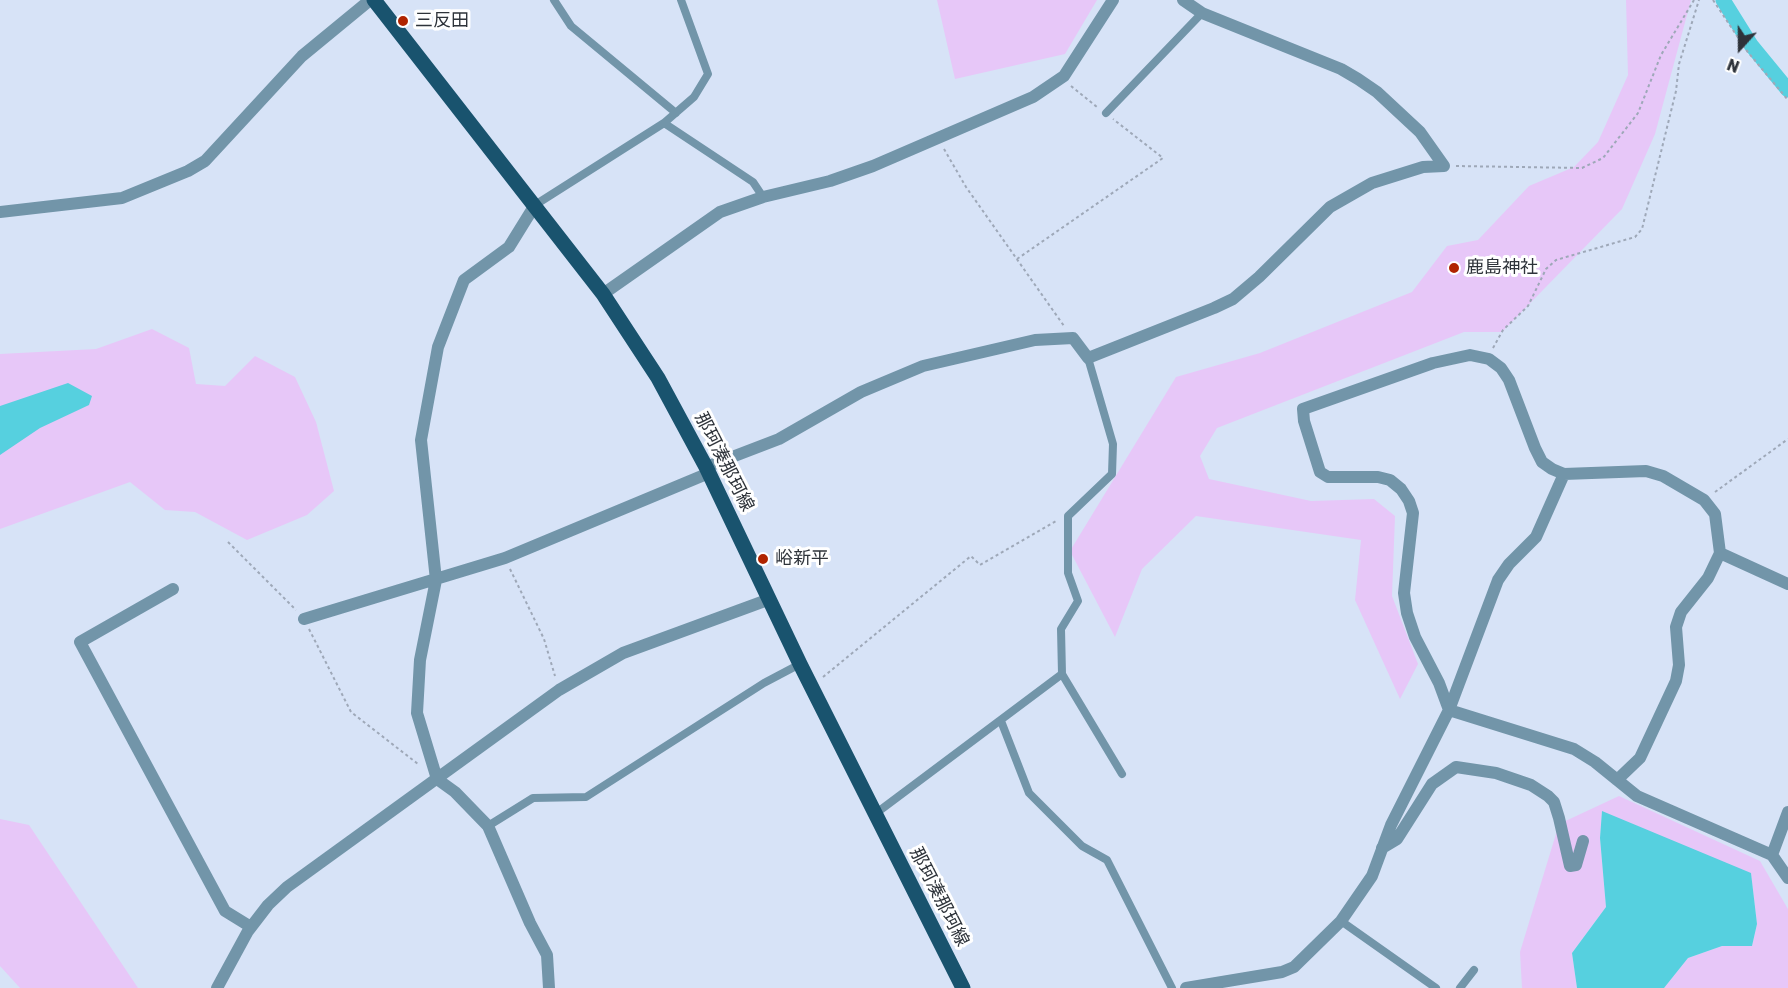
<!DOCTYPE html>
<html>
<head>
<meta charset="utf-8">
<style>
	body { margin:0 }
	#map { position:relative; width:1788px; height:988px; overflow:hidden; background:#d7e3f7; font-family:Rubik,sans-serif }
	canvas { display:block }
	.north { position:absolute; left:1710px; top:18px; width:60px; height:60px; -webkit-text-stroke:4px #fff; paint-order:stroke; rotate:201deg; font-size:16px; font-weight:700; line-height:24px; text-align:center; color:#2e333a }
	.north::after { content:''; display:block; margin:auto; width:21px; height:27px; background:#2e333a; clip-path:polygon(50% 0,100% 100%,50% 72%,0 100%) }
</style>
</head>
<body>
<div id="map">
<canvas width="1788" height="988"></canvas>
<div class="north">N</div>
</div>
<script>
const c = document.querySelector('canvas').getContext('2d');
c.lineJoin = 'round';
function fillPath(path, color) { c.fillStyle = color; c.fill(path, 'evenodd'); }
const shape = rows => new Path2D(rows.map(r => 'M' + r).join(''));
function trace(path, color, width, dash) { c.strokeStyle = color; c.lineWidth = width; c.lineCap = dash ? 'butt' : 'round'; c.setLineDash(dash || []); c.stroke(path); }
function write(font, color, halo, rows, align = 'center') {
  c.font = font + ' Rubik,"Noto Sans JP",sans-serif'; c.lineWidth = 6; c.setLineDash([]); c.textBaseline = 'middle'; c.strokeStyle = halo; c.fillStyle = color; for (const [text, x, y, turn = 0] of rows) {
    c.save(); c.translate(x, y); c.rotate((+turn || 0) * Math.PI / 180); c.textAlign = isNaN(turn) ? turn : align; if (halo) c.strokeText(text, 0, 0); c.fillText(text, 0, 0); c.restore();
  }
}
fillPath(shape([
	[937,0,1097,0,1065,54,955,79],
	[1626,0,1691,0,1655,134,1622,209,1502,332,1464,332,1217,428,1200,456,1209,479,1311,501,1374,499,1395,516,1392,596,1418,664,1400,699,1355,600,1361,540,1196,516,1142,569,1115,637,1070,551,1176,377,1260,353,1412,292,1447,246,1478,240,1529,186,1574,167,1598,142,1628,75],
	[152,329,189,348,196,384,225,386,255,356,295,377,316,422,334,491,307,515,247,540,195,512,165,510,130,482,0,529,0,354,96,349],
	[1619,796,1760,861,1788,909,1788,988,1664,988,1688,958,1722,946,1752,946,1757,924,1751,874,1602,812,1600,838,1606,907,1572,953,1577,988,1522,988,1520,952,1559,824],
	[0,819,29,825,138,988,20,988,0,966]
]), '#e7c7f8');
fillPath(shape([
	[68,383,92,396,89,405,40,428,0,455,0,406],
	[1602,811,1751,873,1757,924,1752,946,1722,946,1688,958,1664,988,1577,988,1572,953,1606,907,1600,838]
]), '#56d0df');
trace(shape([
	[1723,0,1751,45,1788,90]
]), '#56d0df', 15);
trace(shape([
	[1713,0,1747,51,1788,100],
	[1071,86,1097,107],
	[944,149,966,187,1064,326],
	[1456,166,1582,168,1603,158,1638,113,1661,55,1694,0],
	[1017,259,1163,158,1113,119],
	[1493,348,1503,330,1528,306,1546,269,1556,260,1635,237,1642,229,1676,91,1679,64,1699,0],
	[1715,492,1788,439],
	[228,542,296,610],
	[510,569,544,639,555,676],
	[309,629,351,712,418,764],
	[823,677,971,556,980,565,1058,520]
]), '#9ea8b8', 2, [3, 3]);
trace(shape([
	[554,0,571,26,676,113],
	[1106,113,1202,13],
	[664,123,753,182,763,197],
	[535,205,664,123,694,97,708,74,681,0],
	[1062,674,1122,774],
	[1001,721,1029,793,1082,846,1107,860,1172,988],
	[875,814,1062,674,1061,629,1078,601,1068,573,1068,516,1112,474,1113,444,1088,358],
	[488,826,533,798,586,797,764,683,800,664],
	[1341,921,1436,988],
	[1460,988,1474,970]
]), '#7295a9', 8);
trace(shape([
	[535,205,509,247,464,280,438,347,421,440,436,580,420,660,417,713,437,779,455,792,488,826,530,923,547,955,549,988],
	[0,212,122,198,188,171,205,161,302,56,370,0],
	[603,294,720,212,763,197,830,181,873,166,1033,97,1064,76,1113,0],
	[706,467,779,439,861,392,923,366,1035,340,1073,338,1088,358,1214,308,1233,299,1259,277,1330,207,1372,183,1423,167,1444,166,1420,132,1377,92,1358,79,1341,69,1202,13,1183,0],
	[1720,553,1788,584],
	[173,589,80,642,225,911,251,927],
	[304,619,505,558,709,473],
	[1449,710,1439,683,1415,637,1407,613,1404,593,1413,513,1409,501,1401,489,1390,480,1378,477,1328,477,1320,472,1304,421,1303,409,1433,363,1470,355,1489,359,1501,368,1509,380,1535,448,1542,462,1552,469,1564,474,1646,471,1663,476,1704,500,1715,514,1720,553,1708,578,1681,612,1676,627,1679,665,1676,681,1640,758,1617,780],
	[1449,710,1574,749,1595,762,1637,796,1772,855,1788,878],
	[1382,848,1397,839,1432,784,1456,767,1496,773,1531,785,1548,796,1554,802,1559,818,1570,866,1576,865,1583,841],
	[1772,855,1788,812],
	[217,988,248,931,268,905,287,887,559,690,623,653,770,599],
	[1186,988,1282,972,1294,967,1341,921,1372,876,1391,825,1449,710,1498,580,1509,564,1536,537,1564,474]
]), '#7295a9', 12);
trace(shape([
	[374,0,603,294,658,378,706,467,800,664,963,988]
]), '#19536e', 15);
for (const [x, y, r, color] of [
	[403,21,6,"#b02400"],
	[1454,268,6,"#b02400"],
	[763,559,6,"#b02400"]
]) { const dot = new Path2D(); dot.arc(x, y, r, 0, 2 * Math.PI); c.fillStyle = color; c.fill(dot); trace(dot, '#fff', 2); }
write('18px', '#2e333a', '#fff', [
	["三反田",415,21],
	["鹿島神社",1466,268],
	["峪新平",775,559]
], 'left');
write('18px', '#2e333a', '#fff', [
	["那珂湊那珂線",724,462,63],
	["那珂湊那珂線",939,897,63]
]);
</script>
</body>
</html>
